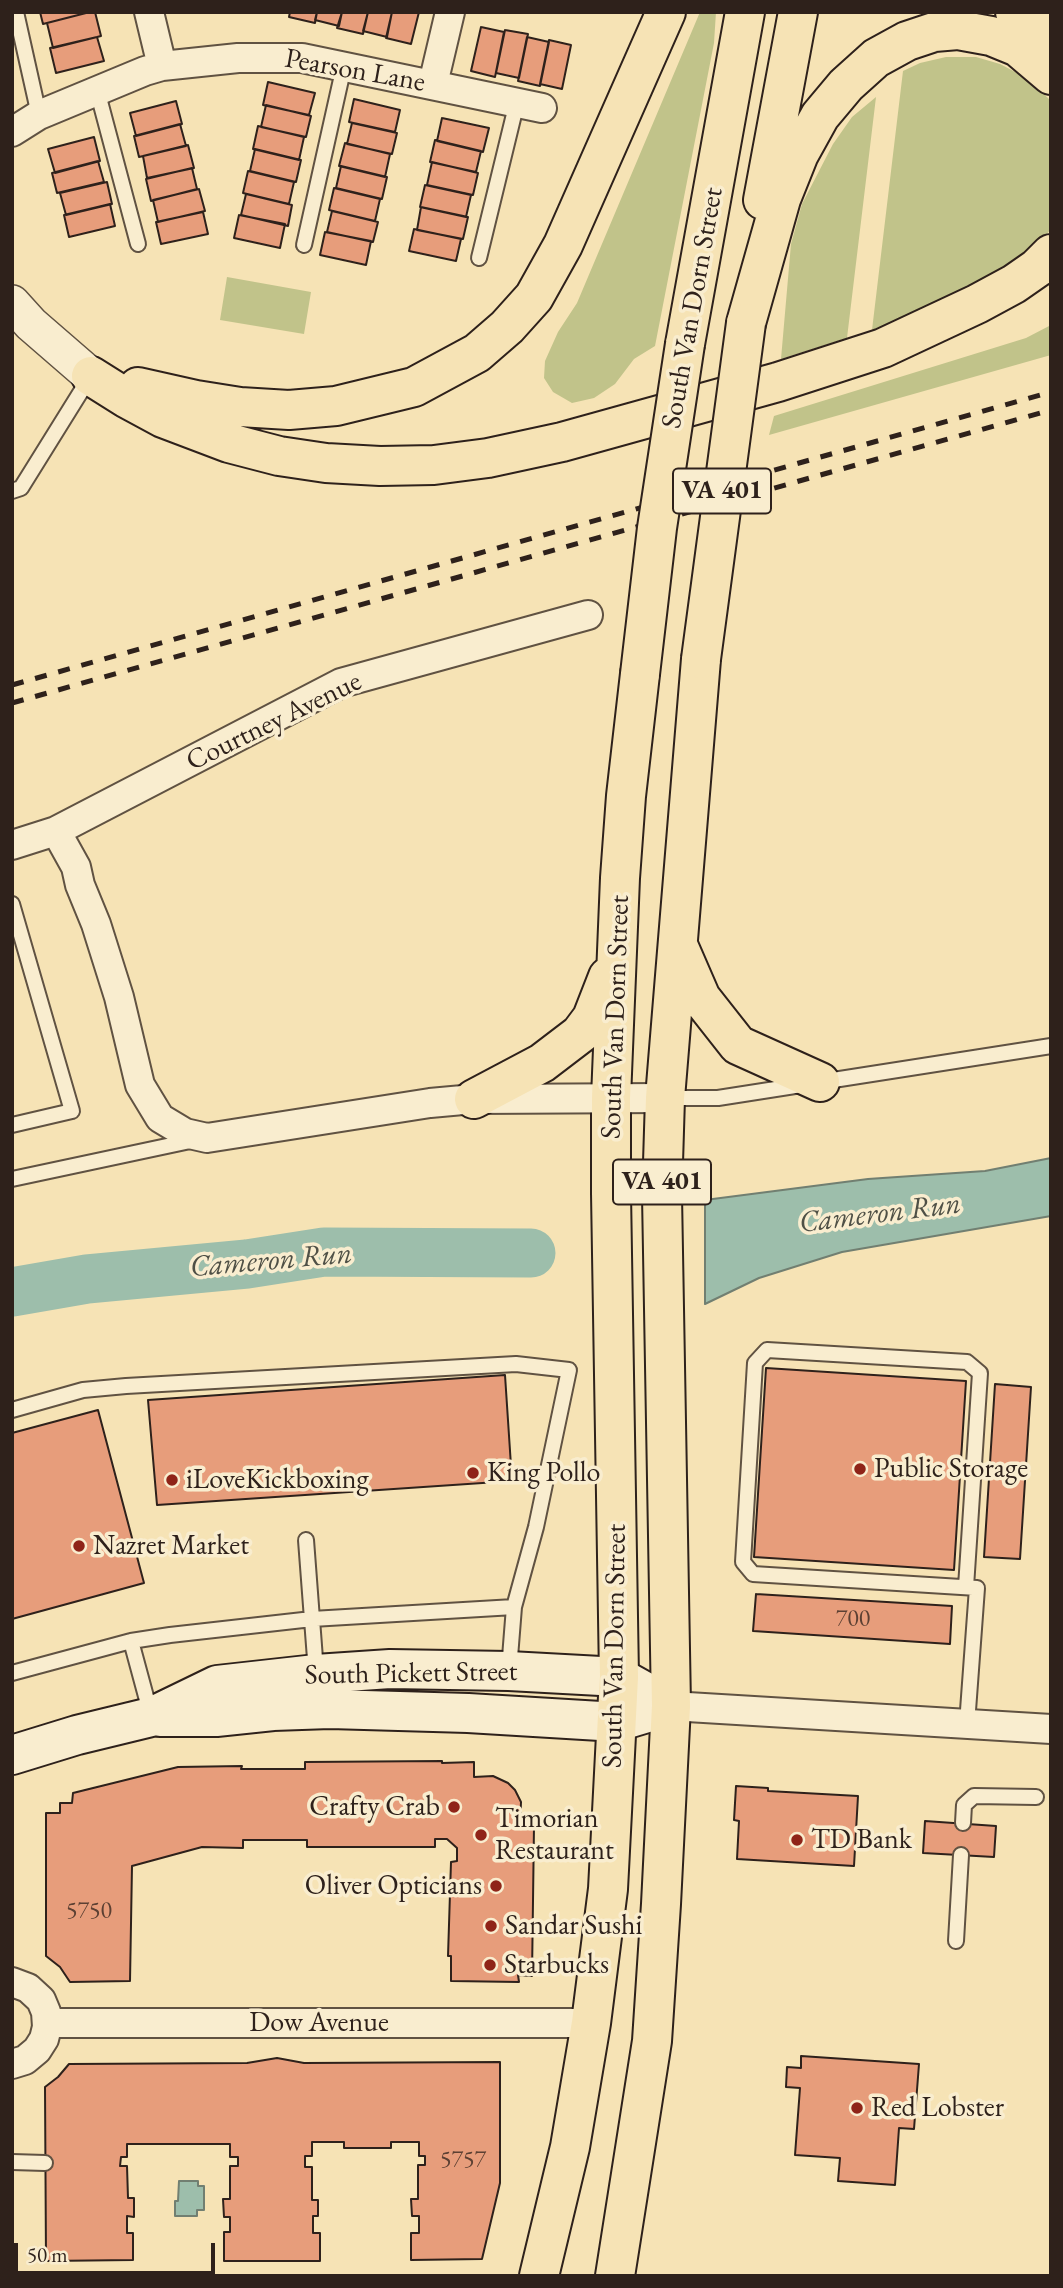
<!DOCTYPE html>
<html>
<head>
<meta charset="utf-8">
<style>
	body { margin:0 }
	#map { position:relative; width:1063px; height:2288px; overflow:hidden; background:#f6e3b5; font-family:"EB Garamond",serif }
	canvas { display:block }
	.frame { position:absolute; inset:0; border:14px solid #2e211b; pointer-events:none }
	.scale { position:absolute; left:14px; top:2243px; width:201px; height:32px; box-sizing:border-box; border:4px solid #2e211b; border-top:0; padding-left:9px; font-size:21px; line-height:24px; white-space:nowrap; color:#2e211b; -webkit-text-stroke:5px #f9edcf; paint-order:stroke }
</style>
</head>
<body>
<div id="map">
<canvas width="1063" height="2288"></canvas>
<div class="frame"></div>
<div class="scale">50 m</div>
</div>
<script>
const c = document.querySelector('canvas').getContext('2d');
c.lineJoin = 'round';
function fillPath(path, color) { c.fillStyle = color; c.fill(path, 'evenodd'); }
const shape = rows => new Path2D(rows.map(r => 'M' + r).join(''));
function trace(path, color, width, dash) { c.strokeStyle = color; c.lineWidth = width; c.lineCap = dash ? 'butt' : 'round'; c.setLineDash(dash || []); c.stroke(path); }
function write(font, color, halo, rows, align = 'center') {
  c.font = font + ' "EB Garamond",serif'; c.lineWidth = 7; c.setLineDash([]); c.textBaseline = 'middle'; c.strokeStyle = halo; c.fillStyle = color; for (const [text, x, y, turn = 0] of rows) {
    c.save(); c.translate(x, y); c.rotate((+turn || 0) * Math.PI / 180); c.textAlign = isNaN(turn) ? turn : align; if (halo) c.strokeText(text, 0, 0); c.fillText(text, 0, 0); c.restore();
  }
}
fillPath(shape([
	[700,12,716,12,714,43,655,346,634,359,615,384,594,398,572,403,553,392,544,378,545,361,558,332,577,303],
	[946,57,976,57,1000,64,1027,78,1049,99,1051,103,1051,229,1034,249,1014,266,942,303,872,330,903,71,920,63],
	[876,97,847,338,781,359,791,244,802,204,833,144,852,117],
	[227,277,311,292,304,334,220,320],
	[1051,325,1051,355,769,435,774,416,1026,338]
]), '#c1c38a');
const water = shape([
	[1051,1158,1051,1216,842,1252,759,1278,705,1304,705,1200,868,1179,985,1171,1051,1158],
	[179,2181,198,2181,198,2186,204,2186,204,2210,197,2210,197,2216,175,2216,175,2201,178,2201,179,2181]
]);
fillPath(water, '#9dbeab');
trace(water, '#717f71', 2);
trace(shape([
	[12,1292,87,1279,247,1264,324,1252,531,1253]
]), '#9dbeab', 49);
const building = shape([
	[40,12,90,12,43,24,40,12],
	[90,12,95,12,101,36,53,48,47,23,90,12],
	[290,12,317,12,315,23,289,17,290,12],
	[317,12,342,12,339,26,315,20,317,12],
	[342,12,368,12,363,34,337,28,342,12],
	[368,12,392,12,387,37,363,31,368,12],
	[392,12,419,12,411,44,386,38,392,12],
	[481,27,504,32,495,77,471,71,481,27],
	[505,30,528,34,519,78,496,73,505,30],
	[97,37,104,61,56,73,50,48,97,37],
	[527,37,549,42,540,86,518,81,527,37],
	[549,40,571,45,562,89,540,84,549,40],
	[268,82,315,93,309,115,263,105,268,82],
	[354,99,400,110,395,132,349,122,354,99],
	[176,101,182,124,136,136,130,113,176,101],
	[266,105,311,116,306,137,261,127,266,105],
	[442,118,489,128,483,152,437,141,442,118],
	[352,123,397,133,392,154,347,144,352,123],
	[180,124,186,146,139,157,134,136,180,124],
	[258,126,304,137,299,160,253,149,258,126],
	[94,137,100,161,55,173,48,149,94,137],
	[435,140,481,151,476,172,430,162,435,140],
	[345,143,390,154,385,177,339,166,345,143],
	[188,145,194,168,147,178,143,156,188,145],
	[255,149,301,160,296,182,250,171,255,149],
	[98,161,104,182,57,193,52,173,98,161],
	[432,162,478,173,473,195,427,185,432,162],
	[341,166,387,177,382,199,336,188,341,166],
	[192,168,197,189,151,201,146,179,192,168],
	[248,171,294,182,289,204,243,193,248,171],
	[107,182,112,204,66,215,60,193,107,182],
	[425,185,471,195,466,217,420,207,425,185],
	[334,188,380,199,375,221,329,210,334,188],
	[199,189,205,211,158,222,153,200,199,189],
	[246,194,292,205,288,226,241,215,246,194],
	[110,204,115,226,69,237,64,215,110,204],
	[421,207,468,217,463,239,417,230,421,207],
	[332,211,378,222,373,242,327,232,332,211],
	[203,212,208,234,161,244,156,222,203,212],
	[239,215,285,224,280,248,234,238,239,215],
	[414,229,461,239,456,261,409,251,414,229],
	[325,232,371,241,366,265,320,255,325,232],
	[766,1368,966,1381,954,1570,754,1557,766,1368],
	[505,1375,512,1481,157,1505,148,1400,505,1375],
	[995,1384,1031,1387,1020,1559,984,1557,995,1384],
	[98,1410,144,1583,12,1619,12,1433,98,1410],
	[756,1594,952,1606,950,1644,753,1631,756,1594],
	[442,1761,442,1763,474,1762,474,1777,493,1776,508,1783,515,1790,521,1802,520,1825,534,1826,532,1976,518,1975,519,1982,451,1981,451,1956,448,1956,451,1862,457,1861,457,1848,447,1839,435,1839,435,1847,307,1847,307,1840,243,1840,243,1848,202,1847,132,1866,130,1981,70,1982,60,1967,46,1956,46,1813,60,1813,60,1803,72,1803,73,1793,178,1767,242,1766,241,1769,305,1769,305,1762,442,1761],
	[736,1786,768,1788,768,1791,858,1796,854,1866,737,1859,739,1821,734,1820,736,1786],
	[925,1821,996,1826,994,1857,923,1853,925,1821],
	[801,2056,919,2064,914,2129,899,2128,895,2185,838,2181,840,2158,795,2155,800,2088,786,2087,787,2067,801,2068,801,2056],
	[277,2058,304,2063,500,2062,500,2183,482,2259,411,2260,411,2233,419,2233,419,2216,412,2216,411,2199,418,2199,418,2165,425,2165,425,2156,419,2156,419,2142,391,2142,391,2148,344,2148,344,2142,312,2142,312,2156,305,2156,305,2167,312,2167,312,2200,318,2200,318,2216,313,2216,313,2233,320,2233,320,2261,224,2261,224,2232,230,2232,230,2217,224,2217,223,2199,230,2199,230,2166,238,2166,238,2157,230,2157,230,2144,127,2144,127,2157,121,2157,120,2166,127,2166,128,2198,134,2198,134,2217,127,2216,127,2233,133,2233,133,2260,46,2261,45,2087,58,2077,69,2064,247,2063,277,2058]
]);
fillPath(building, '#e79d7b');
trace(building, '#2e211b', 2);
const service = shape([
	[16,12,39,115],
	[97,90,138,244],
	[304,245,344,66],
	[479,258,517,102],
	[12,491,21,488,90,377],
	[12,904,72,1111,12,1125],
	[668,1098,718,1098,1051,1046],
	[12,1179,195,1140],
	[12,1410,83,1390,126,1386,516,1364,569,1370,536,1527,514,1607,312,1619,170,1635,131,1641,12,1673],
	[306,1540,316,1672],
	[966,1587,980,1373,967,1362,767,1350,755,1363,743,1562,753,1574,977,1588,967,1724],
	[131,1641,151,1715],
	[509,1670,514,1607],
	[963,1823,964,1805,974,1796,1036,1797],
	[956,1941,961,1855],
	[12,2162,45,2163]
]);
const minor = shape([
	[149,12,162,66],
	[433,84,450,12],
	[12,132,39,115,145,71,162,66,238,58,302,58,542,108],
	[56,831,76,867,80,885,96,924,119,997,140,1085,160,1118,185,1133,207,1138,430,1103,474,1099,665,1098],
	[12,845,56,831,341,683,588,615],
	[671,1706,1051,1729],
	[12,1982,28,1988,41,2000,46,2012,47,2027,44,2039,37,2050,25,2060,12,2064],
	[47,2023,591,2023]
]);
const tertiary = shape([
	[12,303,31,324,91,376]
]);
const secondary = shape([
	[160,1717,216,1717,273,1711,330,1709,468,1713,617,1722,647,1713],
	[12,1755,77,1735,151,1717,217,1685,316,1674,390,1669,509,1671,619,1677,671,1706]
]);
const primary = shape([
	[1015,12,1033,19,1051,31],
	[763,200,798,12],
	[746,323,781,199,799,154,820,116,846,85,876,58,907,41,934,32,958,30,991,36,1018,47,1051,75],
	[685,344,745,12],
	[91,376,126,398,163,418,229,443,279,456,326,463,380,466,434,465,488,458,562,442,778,382,883,348,977,304,1014,284,1037,268,1051,254],
	[138,387,196,400,240,407,289,410,336,406,414,387,477,353,507,327,534,297,563,245,666,12],
	[678,945,701,998,738,1045,820,1082],
	[474,1099,542,1063,580,1034,592,1018,608,977],
	[539,2276,570,2147,591,2023,608,1889,619,1677,611,1193,611,1098,620,878,626,796,640,674],
	[615,2276,652,2041,661,1904,671,1706,662,1195,665,1098,701,659]
]);
trace(service, '#605242', 18);
trace(minor, '#605242', 32);
trace(tertiary, '#605242', 38);
trace(secondary, '#2e211b', 42);
trace(primary, '#2e211b', 42);
trace(service, '#f9edcf', 14);
trace(minor, '#f9edcf', 28);
trace(tertiary, '#f9edcf', 35);
trace(secondary, '#f9edcf', 38);
trace(primary, '#f6e3b5', 38);
trace(shape([
	[12,685,1051,392],
	[12,703,1051,410]
]), '#2e211b', 5, [12, 12]);
const primaryBridge = shape([
	[701,659,746,323],
	[640,674,657,528,685,344]
]);
trace(primaryBridge, '#2e211b', 42, []);
trace(primaryBridge, '#f6e3b5', 38);
for (const [x, y, r, color] of [
	[860,1469,7,"#8f2418"],
	[473,1473,7,"#8f2418"],
	[172,1480,7,"#8f2418"],
	[79,1546,7,"#8f2418"],
	[454,1807,7,"#8f2418"],
	[481,1835,7,"#8f2418"],
	[797,1840,7,"#8f2418"],
	[496,1886,7,"#8f2418"],
	[491,1926,7,"#8f2418"],
	[490,1965,7,"#8f2418"],
	[857,2108,7,"#8f2418"]
]) { const dot = new Path2D(); dot.arc(x, y, r, 0, 2 * Math.PI); c.fillStyle = color; c.fill(dot); trace(dot, '#f9edcf', 2.5); }
write('24px', '#5c4033', null, [
	["700",853,1619],
	["5750",89,1911],
	["5757",463,2160]
]);
for (const [x, y, w] of [
	[722,491,98],
	[662,1182,98]
]) { const box = new Path2D(); box.roundRect(x - w / 2, y - 22.5, w, 45, 5); c.fillStyle = '#f9edcf'; c.fill(box); trace(box, '#2e211b', 2); }
write('bold 26px', '#2e211b', null, [
	["VA 401",722,491],
	["VA 401",662,1182]
]);
write('28px', '#2e211b', '#f9edcf', [
	["Pearson Lane",355,71,10],
	["South Van Dorn Street",693,308,-80],
	["Courtney Avenue",274,722,-26],
	["South Van Dorn Street",616,1017,-88],
	["South Van Dorn Street",615,1646,-89],
	["South Pickett Street",411,1674,-1],
	["Dow Avenue",319,2023]
]);
write('28px', '#2e211b', '#f9edcf', [
	["Public Storage",874,1469],
	["King Pollo",487,1473],
	["iLoveKickboxing",186,1480],
	["Nazret Market",93,1546],
	["Crafty Crab",440,1807,"right"],
	["Timorian",495,1819],
	["Restaurant",495,1851],
	["TD Bank",811,1840],
	["Oliver Opticians",482,1886,"right"],
	["Sandar Sushi",505,1926],
	["Starbucks",504,1965],
	["Red Lobster",871,2108]
], 'left');
write('italic 30px', '#4f5046', '#f9edcf', [
	["Cameron Run",880,1214,-7],
	["Cameron Run",271,1261,-5]
]);
</script>
</body>
</html>
